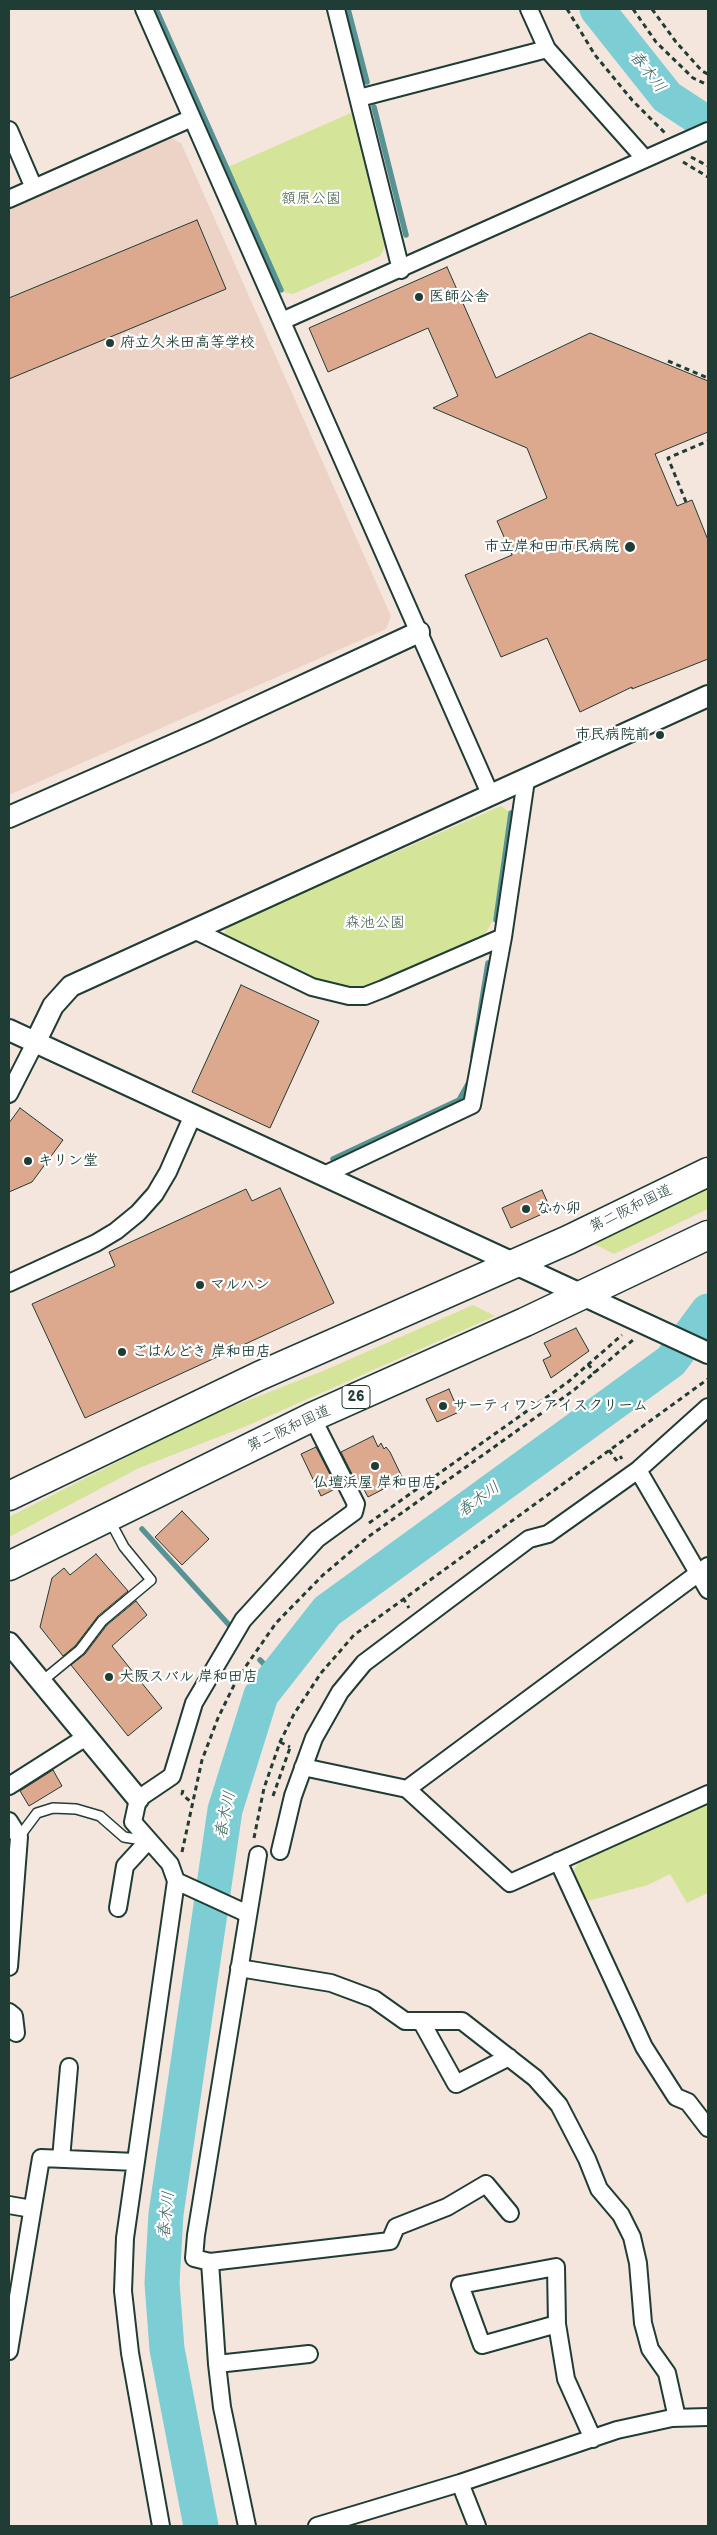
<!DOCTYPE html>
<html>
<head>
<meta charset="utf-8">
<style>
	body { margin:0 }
	#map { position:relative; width:717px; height:2535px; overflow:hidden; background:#f4e5dd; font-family:"Balsamiq Sans",sans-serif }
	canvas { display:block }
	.frame { position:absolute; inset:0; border:10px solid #1f3d34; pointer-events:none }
</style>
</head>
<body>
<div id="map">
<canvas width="717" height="2535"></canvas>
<div class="frame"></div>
</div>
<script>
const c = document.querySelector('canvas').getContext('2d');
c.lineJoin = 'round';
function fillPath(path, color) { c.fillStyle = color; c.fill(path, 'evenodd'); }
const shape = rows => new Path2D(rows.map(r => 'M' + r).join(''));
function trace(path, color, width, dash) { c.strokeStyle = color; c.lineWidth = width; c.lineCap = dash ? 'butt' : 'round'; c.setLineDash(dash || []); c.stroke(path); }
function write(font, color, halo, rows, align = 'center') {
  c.font = font + ' "Balsamiq Sans","Klee One",sans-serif'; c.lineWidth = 4.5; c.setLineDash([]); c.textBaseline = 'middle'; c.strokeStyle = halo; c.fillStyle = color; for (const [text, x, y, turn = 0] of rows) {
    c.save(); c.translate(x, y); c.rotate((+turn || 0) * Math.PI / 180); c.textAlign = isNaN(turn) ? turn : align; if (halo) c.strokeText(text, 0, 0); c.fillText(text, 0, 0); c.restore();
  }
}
fillPath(shape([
	[169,137,181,143,391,616,386,629,9,795,9,208]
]), '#edd3c6');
fillPath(shape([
	[353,112,387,243,380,256,293,294,284,292,228,167],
	[501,806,509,812,495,917,485,934,374,984,360,989,337,990,227,940,224,933,228,926],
	[708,1186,708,1209,614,1254,590,1242],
	[473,1305,495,1316,249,1425,139,1468,9,1537,9,1517,208,1416,323,1371],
	[708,1803,708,1893,687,1903,670,1874,648,1885,584,1902,572,1875,577,1864]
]), '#d4e599');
trace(shape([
	[156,9,281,290],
	[348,9,367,82],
	[374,107,406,235],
	[496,920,511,813],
	[473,1057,488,963],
	[333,1159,459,1100,468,1084],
	[142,1529,230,1626],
	[260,1660,276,1676]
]), '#579394', 5.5);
trace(shape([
	[597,9,667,97,708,124],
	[201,2526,167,2349,162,2283,166,2214,225,1810,261,1695,327,1611,671,1361,708,1311]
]), '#7ccdd4', 35);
const building = shape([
	[197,220,226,289,9,379,9,298,197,220],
	[447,267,496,378,590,333,708,381,708,432,655,454,677,506,692,500,708,540,708,659,632,689,632,687,580,712,547,638,501,657,465,575,512,555,497,521,547,498,527,448,433,408,458,396,428,328,328,372,309,328,447,267],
	[241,985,319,1021,270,1128,192,1092,241,985],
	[20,1108,63,1140,32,1182,9,1192,9,1123,20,1108],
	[280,1188,334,1303,85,1418,32,1304,115,1266,109,1252,246,1189,252,1201,280,1188],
	[542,1190,551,1210,511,1228,502,1208,542,1190],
	[576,1328,589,1351,551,1378,543,1360,551,1356,544,1343,576,1328],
	[449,1389,459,1412,437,1422,426,1399,449,1389],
	[373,1436,378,1447,381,1443,384,1449,386,1447,390,1452,403,1479,368,1497,358,1478,355,1480,341,1452,373,1436],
	[316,1447,337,1488,321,1496,301,1454,316,1447],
	[182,1511,209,1539,182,1565,155,1537,182,1511],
	[96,1554,128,1591,98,1616,75,1646,63,1656,40,1627,52,1578,64,1568,70,1575,96,1554],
	[136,1601,147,1615,112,1646,162,1708,128,1736,71,1665,85,1654,107,1625,136,1601],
	[53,1770,62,1786,29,1806,20,1791,53,1770]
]);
fillPath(building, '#dca98f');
trace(building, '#1f3d34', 1);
const service = shape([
	[41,1682,80,1650,102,1621,151,1580,124,1547,109,1519],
	[19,1837,37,1813,53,1808,76,1809,100,1816,124,1837,148,1841]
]);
const minor = shape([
	[144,9,491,796],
	[336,9,401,270],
	[529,9,547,49,645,159],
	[359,98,547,49],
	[9,130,34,188],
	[9,199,192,118],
	[282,321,708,131],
	[194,930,312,987,349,996,365,996,383,989,503,937],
	[9,1094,35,1043],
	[324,1175,472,1105,503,937,526,780],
	[9,1283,96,1243,116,1231,138,1213,155,1194,168,1172,193,1115],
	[638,1470,708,1590],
	[303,1767,407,1789,510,1883,708,1794],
	[9,1786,86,1737],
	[407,1789,708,1566],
	[9,1821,19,1837,9,1967],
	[280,1851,293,1796,314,1738,340,1692,364,1663,529,1539,548,1534,638,1470,708,1407],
	[258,1855,196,2235,194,2258,210,2262,390,2241,396,2227,447,2207,486,2184,510,2213],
	[558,1861,644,2047,676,2097,688,2102,708,2128],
	[176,1881,248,1914],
	[118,1908,125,1866,148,1841],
	[239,1968,331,1983,374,1999,405,2021,462,2021,535,2078,559,2105,587,2159,599,2189,621,2215,632,2237,638,2263,643,2323,650,2349,667,2373,677,2418],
	[9,2012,14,2016,16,2033],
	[421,2021,456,2084,509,2057],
	[61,2159,69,2067],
	[9,2205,32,2209],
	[210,2262,217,2364],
	[557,2324,482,2345,460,2285,556,2267,557,2324,566,2379,593,2439],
	[9,2351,41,2158,136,2162],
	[460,2483,477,2526],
	[161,2526,130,2353,123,2291,125,2238,176,1881,170,1864,133,1822,138,1799,172,1776,194,1703,243,1620,317,1539,354,1512,356,1504,312,1417],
	[247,2526,222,2407,217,2364,309,2354],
	[317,2526,460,2483,617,2430,672,2418,708,2417]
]);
const tertiary = shape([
	[9,817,205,731,419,632],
	[9,1030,708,1353],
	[35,1043,53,1006,71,986,708,696],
	[9,1643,138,1799]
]);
const trunk = shape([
	[9,1496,259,1376,568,1240,708,1172],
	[9,1566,312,1417,525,1322,708,1235]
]);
trace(service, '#1f3d34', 12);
trace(minor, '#1f3d34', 20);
trace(tertiary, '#1f3d34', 24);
trace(trunk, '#1f3d34', 31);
trace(shape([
	[567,9,595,55,632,100,665,133],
	[633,9,656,42,693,78,708,85],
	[652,9,676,42,702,71,708,74],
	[691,157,708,166],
	[683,162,708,177],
	[668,361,708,378],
	[686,502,668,458,708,441],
	[588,1364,595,1373],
	[609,1450,616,1460,620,1456,622,1459],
	[369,1523,568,1382,622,1335],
	[403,1598,409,1608],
	[280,1742,290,1747],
	[183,1790,182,1794,192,1803],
	[273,1796,291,1745],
	[254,1838,264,1788,280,1742,294,1714,321,1673,354,1635,708,1379],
	[182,1852,202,1760,218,1718,237,1679,276,1623,323,1575,368,1537,574,1390,634,1339]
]), '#1f3d34', 3, [5, 4]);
trace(service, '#fff', 9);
trace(minor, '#fff', 16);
trace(tertiary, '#fff', 20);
trace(trunk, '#fff', 28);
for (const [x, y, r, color] of [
	[419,297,5,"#1f3d34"],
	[110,343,5,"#1f3d34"],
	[630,547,6,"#1f3d34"],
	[660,735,5,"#1f3d34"],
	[28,1161,5,"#1f3d34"],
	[526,1209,5,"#1f3d34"],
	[200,1285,5,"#1f3d34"],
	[122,1352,5,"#1f3d34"],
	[443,1406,5,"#1f3d34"],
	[375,1466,5,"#1f3d34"],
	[109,1677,5,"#1f3d34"]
]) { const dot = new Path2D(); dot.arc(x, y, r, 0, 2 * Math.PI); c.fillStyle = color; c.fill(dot); trace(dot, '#fff', 2); }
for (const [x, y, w] of [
	[356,1397,28]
]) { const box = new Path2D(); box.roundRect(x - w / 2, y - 11.5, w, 23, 4); c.fillStyle = '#fff'; c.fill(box); trace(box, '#1f3d34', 1); }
write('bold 14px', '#1f3d34', null, [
	["26",356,1397]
]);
write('15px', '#435f48', '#fff', [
	["額原公園",311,199],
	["森池公園",375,923]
]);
write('bold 15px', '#1f3d34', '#fff', [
	["医師公舎",429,297],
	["府立久米田高等学校",120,343],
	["市立岸和田市民病院",619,547,"right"],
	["市民病院前",650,735,"right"],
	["キリン堂",38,1161],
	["なか卯",536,1209],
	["マルハン",210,1285],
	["ごはんどき 岸和田店",132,1352],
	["サーティワンアイスクリーム",453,1406],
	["仏壇浜屋 岸和田店",375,1483,"center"],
	["大阪スバル 岸和田店",119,1677]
], 'left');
write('15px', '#1f3d34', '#fff', [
	["第二阪和国道",631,1209,-26],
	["第二阪和国道",289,1429,-25]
]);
write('italic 16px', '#36615c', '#fff', [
	["春木川",647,72,52],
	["春木川",479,1500,-36],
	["春木川",226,1815,-78],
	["春木川",167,2215,-84]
]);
</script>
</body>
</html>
